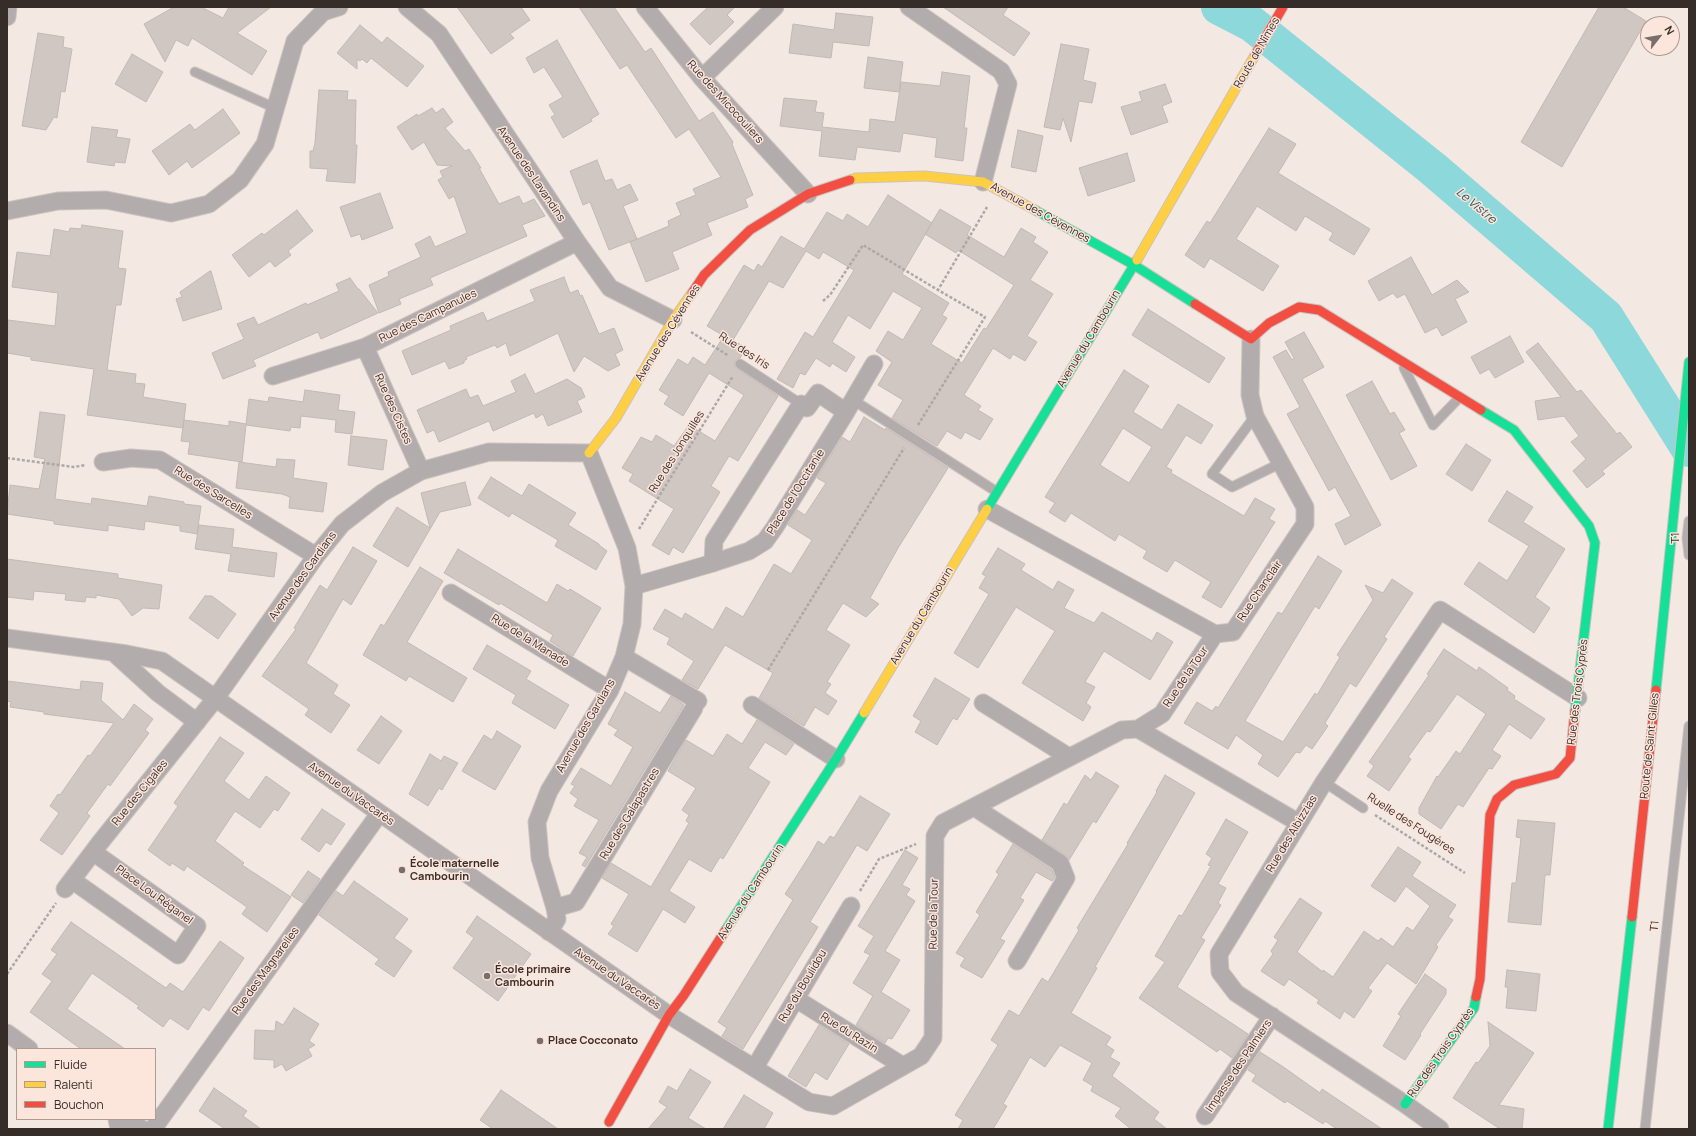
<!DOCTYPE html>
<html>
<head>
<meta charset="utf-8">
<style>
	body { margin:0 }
	#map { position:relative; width:1696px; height:1136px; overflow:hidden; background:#f4e8e3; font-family:Manrope,sans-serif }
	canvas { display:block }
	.frame { position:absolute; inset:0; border:8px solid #362d29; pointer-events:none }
	.legend { position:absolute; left:16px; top:1048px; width:140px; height:72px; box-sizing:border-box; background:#fce5db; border:1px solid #ad9b94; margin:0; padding:5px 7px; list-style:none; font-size:12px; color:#362d29 }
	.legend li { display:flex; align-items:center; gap:8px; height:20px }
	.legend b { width:20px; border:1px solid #ad9b94 }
	.north { position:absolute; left:1640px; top:16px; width:40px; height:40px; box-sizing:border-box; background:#fce5db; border:1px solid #ad9b94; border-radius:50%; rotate:59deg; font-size:11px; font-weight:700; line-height:16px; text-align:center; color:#362d29 }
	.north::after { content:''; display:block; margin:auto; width:14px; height:18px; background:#786e6a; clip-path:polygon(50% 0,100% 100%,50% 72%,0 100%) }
</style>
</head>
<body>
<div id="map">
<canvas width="1696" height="1136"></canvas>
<div class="frame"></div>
<ul class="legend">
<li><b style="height:5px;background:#16e098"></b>Fluide</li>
<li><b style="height:5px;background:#ffcf43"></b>Ralenti</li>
<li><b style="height:5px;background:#f24e42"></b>Bouchon</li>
</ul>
<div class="north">N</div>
</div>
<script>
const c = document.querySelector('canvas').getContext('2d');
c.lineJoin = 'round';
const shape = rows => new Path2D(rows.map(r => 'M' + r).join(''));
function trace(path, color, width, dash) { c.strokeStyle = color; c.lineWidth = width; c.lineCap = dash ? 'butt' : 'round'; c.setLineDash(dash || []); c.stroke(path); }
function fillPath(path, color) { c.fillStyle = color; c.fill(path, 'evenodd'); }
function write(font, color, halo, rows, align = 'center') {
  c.font = font + ' Manrope,sans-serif'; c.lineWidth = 3; c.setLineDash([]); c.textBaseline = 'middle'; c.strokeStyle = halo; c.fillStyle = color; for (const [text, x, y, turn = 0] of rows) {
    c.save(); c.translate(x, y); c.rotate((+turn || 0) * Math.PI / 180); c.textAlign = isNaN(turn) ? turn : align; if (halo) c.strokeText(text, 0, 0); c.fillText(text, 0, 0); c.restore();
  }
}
trace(shape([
	[1219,7,1252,24,1432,168,1606,317,1689,449]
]), '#8cd8db', 36);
const building = shape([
	[174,7,201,7,223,18,229,7,271,7,237,33,267,51,252,75,192,38,188,46,176,40,165,62,144,24,174,7],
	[457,7,521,7,530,20,510,34,514,38,491,54,457,7],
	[579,7,614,7,645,52,651,48,699,121,713,112,733,142,732,144,753,195,745,199,748,207,707,223,712,235,672,252,679,269,646,282,630,242,669,226,668,221,681,215,676,203,696,195,693,189,721,177,689,129,676,138,627,65,620,69,579,7],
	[708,7,735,7,727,15,734,22,710,45,690,24,708,7],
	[943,7,1008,7,1003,15,1030,33,1014,56,943,7],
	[1599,7,1623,7,1646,21,1562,167,1521,142,1599,7],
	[836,13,873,17,869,46,833,42,831,58,789,53,793,24,834,30,836,13],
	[360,25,382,43,387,37,424,66,407,87,371,58,367,63,362,59,360,61,357,59,357,69,337,53,360,25],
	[38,33,64,37,63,47,72,49,65,92,61,91,57,118,54,117,46,130,22,126,38,33],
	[557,40,599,114,591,119,592,121,563,138,551,117,555,115,549,105,563,97,544,67,534,73,526,58,557,40],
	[1061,44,1089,49,1083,80,1096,83,1092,103,1079,101,1071,142,1063,118,1060,130,1044,127,1061,44],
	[132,54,163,72,146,102,115,84,132,54],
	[868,57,903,62,899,92,864,88,868,57],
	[942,72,970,76,964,128,967,128,963,161,935,157,937,138,903,133,900,152,857,147,855,160,819,156,822,131,780,126,784,98,817,101,815,112,824,113,822,127,869,132,870,119,895,122,901,82,940,86,942,72],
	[1165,84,1172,102,1162,106,1168,122,1131,135,1121,107,1142,101,1139,92,1165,84],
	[319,90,348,91,347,100,356,100,355,145,357,145,355,183,326,181,328,169,310,168,310,151,313,151,315,143,319,90],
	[432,108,436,113,443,108,453,122,445,128,465,151,469,149,481,168,479,168,499,204,519,196,523,204,534,199,545,216,522,225,527,236,430,278,433,285,399,299,401,304,379,313,369,285,389,276,388,272,421,257,415,244,430,236,435,247,467,233,454,196,449,199,438,180,443,177,440,171,452,166,437,165,424,142,412,150,397,127,417,114,418,116,432,108],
	[223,109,240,133,192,168,187,161,169,175,152,151,190,124,195,130,223,109],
	[92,127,118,130,116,137,130,139,125,163,115,162,114,166,87,162,92,127],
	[1269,128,1296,144,1278,173,1370,229,1354,255,1329,240,1333,233,1305,216,1296,231,1257,206,1236,239,1279,266,1263,291,1210,258,1204,268,1185,255,1207,221,1210,223,1269,128],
	[1018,130,1043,136,1036,172,1011,167,1018,130],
	[1127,153,1135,181,1088,196,1079,168,1127,153],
	[597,160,605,181,612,179,617,190,630,184,638,200,623,206,637,239,609,250,590,202,583,205,570,171,597,160],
	[380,193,393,228,362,240,360,234,351,237,340,207,380,193],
	[888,195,932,223,902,274,949,303,942,315,947,318,931,344,962,363,984,328,986,329,1014,285,958,250,956,253,925,234,940,209,971,227,967,235,1004,257,1021,228,1036,237,1033,242,1048,252,1030,280,1053,294,1027,336,1037,342,1025,361,1013,354,1010,359,993,348,964,395,981,406,978,410,993,419,980,440,965,432,961,439,947,431,937,446,892,418,903,400,878,385,892,362,876,351,888,331,903,340,922,308,893,291,870,329,848,315,832,342,855,357,846,372,832,363,830,367,816,358,805,375,800,373,793,388,777,379,805,332,813,337,854,270,823,252,819,259,806,251,783,288,769,281,733,340,746,348,740,358,735,361,735,367,778,396,738,461,729,456,711,486,720,492,683,553,673,547,669,555,652,545,674,509,629,481,633,474,622,468,641,437,652,442,656,435,674,446,689,425,715,441,744,395,709,373,683,416,664,404,669,396,659,390,678,359,688,365,693,357,705,365,724,336,707,326,744,265,754,271,758,264,762,267,781,236,804,249,827,212,843,221,847,214,868,227,888,195],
	[297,210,313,231,288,251,291,255,275,267,270,261,249,277,232,255,262,233,264,235,297,210],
	[82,225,123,231,118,268,126,269,121,305,116,305,107,370,136,374,135,383,145,384,143,397,186,404,183,428,87,415,94,369,31,360,31,357,7,353,8,320,55,326,58,293,12,287,17,252,50,256,54,229,69,232,70,228,81,229,82,225],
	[1411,257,1432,295,1457,280,1469,292,1455,299,1467,322,1442,336,1437,327,1425,333,1405,294,1397,298,1393,293,1379,301,1368,281,1411,257],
	[210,271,210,272,211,271,222,309,183,321,176,299,182,297,180,292,210,271],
	[564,277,570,293,578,290,580,296,582,295,599,334,614,328,623,350,615,354,620,365,608,371,584,356,574,372,558,333,510,356,506,343,497,348,495,345,466,357,467,359,464,361,464,363,449,369,445,361,412,375,402,351,451,330,450,326,483,312,487,321,535,301,530,290,564,277],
	[350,278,358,289,359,289,378,313,321,339,318,332,253,360,256,366,223,379,212,353,244,339,237,324,254,317,258,325,306,303,307,305,339,291,336,284,350,278],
	[1148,309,1225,358,1209,383,1132,335,1148,309],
	[1304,332,1324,367,1302,379,1381,525,1345,545,1335,524,1351,516,1335,487,1329,491,1287,414,1300,407,1273,357,1286,350,1292,360,1294,358,1285,342,1304,332],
	[1510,336,1524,362,1495,378,1489,369,1480,374,1471,357,1510,336],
	[1538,343,1577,392,1581,390,1617,434,1620,432,1632,447,1602,471,1605,474,1587,488,1573,471,1586,459,1571,442,1579,436,1564,416,1538,420,1535,401,1561,397,1526,352,1538,343],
	[1124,370,1149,386,1133,412,1162,430,1178,404,1213,425,1201,444,1186,435,1166,467,1172,470,1171,473,1244,516,1255,498,1275,509,1269,519,1275,522,1221,608,1202,597,1211,582,1175,560,1167,572,1143,558,1147,551,1119,534,1115,541,1071,513,1065,522,1049,512,1055,503,1045,497,1124,370],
	[1123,428,1152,447,1129,483,1100,465,1123,428],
	[525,374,535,394,567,379,581,388,585,397,577,401,582,412,548,426,543,414,536,418,534,413,493,431,489,421,439,442,434,430,427,433,417,410,466,389,470,398,478,395,483,406,516,392,511,381,525,374],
	[1372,381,1390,414,1394,412,1405,430,1399,433,1417,466,1391,480,1346,395,1372,381],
	[305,390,340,395,338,410,355,412,352,434,335,432,336,420,301,416,300,428,291,427,290,431,246,425,242,462,188,454,190,442,181,441,184,420,229,426,229,421,246,424,249,399,268,402,269,397,303,402,305,390],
	[40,412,65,415,55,499,91,504,92,498,147,506,149,496,184,502,184,504,201,506,197,534,180,531,180,526,145,521,144,530,108,525,108,531,54,524,54,521,7,514,10,485,39,489,45,459,34,457,40,412],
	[864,417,885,430,886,428,948,468,898,548,870,598,879,604,866,617,843,603,826,630,850,645,827,682,831,684,825,693,837,701,828,715,815,707,804,726,759,698,773,673,725,645,698,689,682,680,694,661,667,644,670,638,653,629,665,609,682,619,685,613,713,630,726,607,743,617,774,564,791,574,812,540,788,525,797,510,805,515,826,483,817,478,842,437,850,442,864,417],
	[351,436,387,440,383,470,348,465,351,436],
	[1466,444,1491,460,1472,491,1446,474,1466,444],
	[277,459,295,460,293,478,327,483,323,512,289,508,290,497,282,494,236,488,239,462,276,467,277,459],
	[491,477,522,496,529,484,576,513,568,525,599,544,599,545,607,551,596,570,555,546,558,540,512,513,509,517,478,498,491,477],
	[465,482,471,505,440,512,408,567,373,546,397,507,430,528,421,493,465,482],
	[1507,491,1533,507,1523,522,1565,549,1535,597,1550,608,1534,633,1464,584,1479,562,1507,581,1529,546,1488,521,1507,491],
	[199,525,234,529,232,547,277,553,274,577,228,571,231,554,195,549,199,525],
	[353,547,377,561,351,605,343,599,306,663,338,685,333,694,350,705,331,733,305,715,309,709,262,676,296,629,294,628,320,585,327,590,353,547],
	[998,548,1025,564,1021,570,1053,590,1058,581,1074,590,1064,608,1094,623,1102,612,1152,641,1157,632,1173,642,1150,680,1104,651,1085,682,1095,687,1086,703,1091,707,1083,721,1022,683,1055,631,1016,607,978,668,954,653,989,594,979,588,986,576,982,574,998,548],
	[458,549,547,603,557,584,568,591,570,589,601,608,573,656,550,641,553,635,500,603,499,605,444,573,458,549],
	[1318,556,1342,571,1319,609,1315,606,1245,721,1283,742,1315,693,1317,695,1340,657,1337,655,1373,600,1365,585,1383,593,1392,579,1413,593,1384,637,1387,639,1356,687,1350,683,1325,723,1328,726,1312,749,1306,745,1300,753,1296,752,1278,777,1258,764,1263,755,1236,735,1228,749,1184,723,1197,702,1212,711,1216,706,1218,708,1278,612,1282,614,1318,556],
	[7,559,118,574,118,578,162,585,159,609,143,608,132,616,119,599,96,595,96,598,86,597,85,602,65,600,66,594,34,591,33,600,7,597,7,559],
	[420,567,443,581,407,642,467,678,453,702,409,676,406,681,363,655,381,624,384,626,420,567],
	[205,596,212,596,236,614,218,639,189,618,205,596],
	[487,645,531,671,526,679,569,705,555,729,512,703,516,695,473,669,487,645],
	[1444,649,1477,671,1479,667,1508,688,1507,690,1515,696,1514,699,1545,719,1531,739,1509,724,1492,750,1501,756,1492,769,1489,768,1463,807,1458,804,1441,829,1419,814,1419,808,1437,776,1438,777,1456,751,1460,754,1486,714,1457,694,1430,732,1427,731,1408,757,1411,759,1389,791,1367,776,1374,766,1369,762,1429,675,1427,674,1444,649],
	[935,678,970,699,957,720,953,718,937,745,915,732,921,721,913,716,935,678],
	[7,681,80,690,81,681,103,683,101,700,123,720,134,704,153,719,145,730,149,733,110,786,108,784,87,813,90,816,62,855,40,840,59,813,50,806,58,794,60,795,88,755,90,756,114,723,44,714,44,712,10,707,11,702,7,701,7,681],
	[625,692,660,713,671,696,684,705,585,867,582,865,587,857,579,853,599,820,574,806,578,799,570,793,575,786,571,784,581,768,611,786,633,747,614,735,618,730,608,724,625,692],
	[381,716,402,731,379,764,357,750,381,716],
	[757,720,794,744,786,755,765,742,748,768,770,782,723,859,720,857,711,872,689,859,669,891,695,907,685,923,663,909,637,952,608,934,614,926,611,924,629,894,602,878,611,863,651,887,689,823,686,821,689,815,682,810,696,788,668,771,686,740,713,756,727,734,742,744,757,720],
	[497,731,521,746,495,790,462,771,484,735,492,740,497,731],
	[220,737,244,753,224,781,249,800,266,776,290,793,278,811,274,809,260,828,235,811,215,841,244,863,242,865,291,897,267,932,242,914,247,907,187,866,184,871,172,863,170,866,148,850,178,806,174,803,220,737],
	[430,754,441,761,444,756,458,763,442,790,439,788,428,806,409,794,430,754],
	[1096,772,1119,786,1096,823,1093,821,1069,860,1065,855,1042,840,1064,803,1067,805,1085,775,1091,780,1096,772],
	[1165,775,1195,793,1095,967,1097,968,1071,1013,1111,1037,1106,1045,1114,1050,1110,1057,1120,1063,1112,1076,1159,1112,1154,1119,1167,1129,1131,1129,1115,1116,1121,1108,1091,1091,1093,1086,1083,1080,1092,1063,1060,1045,1045,1067,1030,1057,1003,1104,1007,1106,993,1129,958,1129,963,1120,955,1115,998,1045,991,1040,1009,1010,1019,1016,1042,978,1048,982,1079,930,1077,928,1128,844,1127,843,1157,792,1156,791,1165,775],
	[860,796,890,814,867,851,857,845,810,922,818,927,743,1049,722,1036,727,1028,718,1022,793,900,785,894,810,855,818,841,824,845,830,836,834,838,860,796],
	[322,809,345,824,331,845,326,842,319,852,301,839,322,809],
	[1226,819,1248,832,1218,884,1226,888,1218,903,1221,905,1201,938,1205,940,1177,987,1248,1034,1232,1058,1220,1049,1217,1052,1139,998,1165,962,1155,956,1179,915,1182,916,1211,866,1208,865,1212,858,1206,854,1226,819],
	[1518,820,1555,823,1550,875,1545,875,1541,925,1508,922,1512,883,1516,883,1521,838,1516,837,1518,820],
	[1013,844,1052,870,1055,877,1052,881,1036,872,1020,898,1024,900,1000,939,1005,941,982,978,960,966,965,958,956,953,980,915,976,912,999,874,996,872,1013,844],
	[1398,847,1421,862,1412,876,1456,905,1448,917,1453,920,1436,945,1438,947,1416,984,1387,963,1368,988,1372,991,1354,1018,1344,1011,1340,1019,1317,1003,1319,1000,1289,979,1284,986,1261,971,1273,954,1271,951,1278,940,1274,937,1300,898,1322,913,1297,952,1323,972,1323,970,1333,977,1364,931,1378,941,1381,938,1393,947,1407,927,1413,931,1430,906,1406,886,1395,902,1371,886,1398,847],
	[905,850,918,858,902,885,910,889,906,895,915,901,885,951,900,960,881,992,910,1010,892,1039,888,1038,885,1043,856,1025,873,996,853,983,870,955,864,952,874,936,858,926,905,850],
	[308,871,320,879,303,903,291,895,308,871],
	[354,881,408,919,394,938,412,951,394,977,375,964,379,959,319,915,336,891,343,896,354,881],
	[477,916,531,954,498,1001,453,968,474,938,466,932,477,916],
	[71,922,166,988,170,983,183,992,220,941,244,958,209,1011,203,1007,188,1030,170,1018,163,1027,137,1008,139,1006,92,973,67,1009,125,1049,81,1049,30,1012,52,981,42,974,57,954,51,950,71,922],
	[1507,970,1540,974,1536,1011,1506,1008,1508,987,1505,987,1507,970],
	[1425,974,1446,989,1446,994,1420,1034,1421,1035,1405,1060,1383,1046,1401,1016,1398,1014,1425,974],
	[294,1008,319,1024,309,1041,315,1045,308,1049,312,1056,286,1071,282,1064,274,1068,274,1060,254,1059,255,1030,275,1031,276,1021,283,1025,294,1008],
	[1488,1022,1534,1053,1499,1105,1524,1109,1522,1129,1500,1129,1453,1098,1476,1062,1478,1063,1490,1046,1488,1022],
	[819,1025,849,1044,827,1080,815,1072,806,1087,788,1076,819,1025],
	[1260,1052,1282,1066,1320,1093,1322,1089,1382,1129,1337,1129,1325,1121,1323,1124,1287,1101,1285,1103,1252,1081,1256,1075,1248,1070,1260,1052],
	[690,1069,711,1082,688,1118,706,1129,648,1129,667,1107,659,1102,668,1086,677,1091,690,1069],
	[214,1088,247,1111,243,1116,261,1129,225,1129,199,1111,214,1088],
	[501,1090,558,1129,493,1129,480,1120,501,1090],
	[744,1095,773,1113,764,1129,723,1129,744,1095]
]);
fillPath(building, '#d0c6c2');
trace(building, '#c2b8b4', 1);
const lane = shape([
	[195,72,275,108],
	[740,364,801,404],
	[1404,368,1433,425,1460,397],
	[853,400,997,492],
	[1255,416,1212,474,1232,487,1281,463],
	[1689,521,1687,538,1689,555],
	[1324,782,1363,808],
	[1645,1129,1689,726]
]);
const street = shape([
	[407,7,439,34,577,242,610,288,673,320],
	[645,7,702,78,808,194],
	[909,7,1001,71,1008,84,983,182],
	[7,17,8,7],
	[702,78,775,7],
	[7,211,58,201,106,200,171,213,209,204,240,180,265,144,295,41,323,12,339,7],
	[365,347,421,471],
	[273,376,365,347,577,242],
	[818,393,846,412,775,527,765,541,749,551,713,563,714,541,801,404,807,408,818,393],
	[846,412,874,364],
	[103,462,131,458,160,460,316,556],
	[987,509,1215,634,1233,632,1305,524,1305,507,1255,416,1250,395,1251,339],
	[634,586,713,563],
	[451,593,610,690],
	[7,638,127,654,162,661,669,1015,809,1102,833,1106,921,1056,933,1038,935,836,943,823,1122,730,1138,729,1162,714,1215,634],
	[113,652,158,693,197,722],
	[624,657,698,701],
	[983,703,1069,757],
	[752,705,836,759],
	[1138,729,1299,823],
	[974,807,1060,863,1066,878,1017,961],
	[72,880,178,955,197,926,93,852],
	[65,889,99,844,215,699,316,556,342,524,382,493,421,471,489,452,589,453,627,548,634,586,632,624,624,657,610,690,549,791,537,822,540,858,555,908,557,919,549,932],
	[555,908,576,902,694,708],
	[796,999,903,1066],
	[7,1033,29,1049],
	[755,1067,851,906],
	[1205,1116,1272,1016],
	[117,1119,119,1129],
	[127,1119,142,1129],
	[153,1129,379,814],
	[1440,1129,1405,1104,1236,993,1220,972,1219,954,1324,782,1440,610,1578,698]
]);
const fast = shape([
	[1035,210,1134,265,1195,304],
	[1481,410,1514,430,1589,526,1595,543,1575,711],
	[987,509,1137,260],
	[1656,690,1689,362],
	[725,931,836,759,864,713],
	[1405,1104,1474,1008,1476,997],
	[1608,1129,1632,917]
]);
const slow = shape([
	[850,180,856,178,924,176,983,182,1035,210],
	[1137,260,1255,55],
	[589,453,616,418,673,320,692,293],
	[864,713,987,509]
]);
const jam = shape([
	[1255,55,1283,7],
	[692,293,704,275,750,230,808,194,850,180],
	[1195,304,1251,339,1269,323,1299,307,1319,310,1481,410],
	[1632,917,1656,690],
	[1476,997,1480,979,1490,815,1497,799,1514,785,1556,774,1570,758,1575,711],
	[609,1122,669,1015,684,995,725,931]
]);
trace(lane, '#ccc3bf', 11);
trace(street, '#ccc3bf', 19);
trace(fast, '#ccc3bf', 11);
trace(slow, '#ccc3bf', 11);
trace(jam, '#ccc3bf', 11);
trace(shape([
	[823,301,830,295,863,245,938,290],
	[691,332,729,356],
	[918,425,985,317,938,290,987,207],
	[7,458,74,467,86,465],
	[639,529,733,376],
	[768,670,904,448],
	[1375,815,1465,873],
	[860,891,879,859,916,844],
	[7,974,56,903]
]), '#ada8a6', 2.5, [3, 2]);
trace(lane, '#b2adac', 9);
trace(street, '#b2adac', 17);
trace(fast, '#16e098', 9);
trace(slow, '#ffcf43', 9);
trace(jam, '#f24e42', 9);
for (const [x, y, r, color] of [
	[402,870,4,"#786e6a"],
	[487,976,4,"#786e6a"],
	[540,1041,4,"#786e6a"]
]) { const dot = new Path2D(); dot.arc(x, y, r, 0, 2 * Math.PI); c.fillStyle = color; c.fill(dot); trace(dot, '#fce5db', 1.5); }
write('11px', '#362d29', '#fce5db', [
	["Route de Nîmes",1257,53,-60],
	["Rue des Micocouliers",725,102,48],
	["Avenue des Lavandins",531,174,56],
	["Avenue des Cévennes",1040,213,29],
	["Rue des Campanules",428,316,-26],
	["Avenue des Cévennes",668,333,-58],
	["Avenue du Cambourin",1089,339,-59],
	["Rue des Iris",744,351,33],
	["Rue des Cistes",393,409,66],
	["Rue des Jonquilles",677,452,-58],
	["Place de l'Occitanie",796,492,-58],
	["Rue des Sarcelles",213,493,32],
	["T1",1676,538,-90],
	["Avenue des Gardians",303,576,-54],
	["Rue Chanclair",1260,591,-56],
	["Avenue du Cambourin",922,616,-59],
	["Rue de la Manade",530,641,32],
	["Rue de la Tour",1186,677,-56],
	["Rue des Trois Cyprès",1578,692,-83],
	["Avenue des Gardians",586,726,-60],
	["Route de Saint-Gilles",1650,746,-84],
	["Rue des Cigales",140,793,-51],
	["Avenue du Vaccarès",351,794,35],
	["Rue des Galapastres",630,814,-59],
	["Ruelle des Fougères",1411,824,33],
	["Rue des Albizzias",1292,834,-59],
	["Avenue du Cambourin",751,892,-57],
	["Place Lou Réganel",154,895,36],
	["Rue de la Tour",934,914,-89],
	["T1",1655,926,-84],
	["Rue des Magnarelles",266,971,-54],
	["Avenue du Vaccarès",617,979,34],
	["Rue du Boulidou",803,986,-59],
	["Rue du Razin",849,1033,32],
	["Rue des Trois Cyprès",1441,1053,-55],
	["Impasse des Palmiers",1239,1066,-56]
]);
write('bold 11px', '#362d29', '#fce5db', [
	["École maternelle",410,864],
	["Cambourin",410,877],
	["École primaire",495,970],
	["Cambourin",495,983],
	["Place Cocconato",548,1041]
], 'left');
write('italic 12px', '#2a5b5e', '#fce5db', [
	["Le Vistre",1476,206,40]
]);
</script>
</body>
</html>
